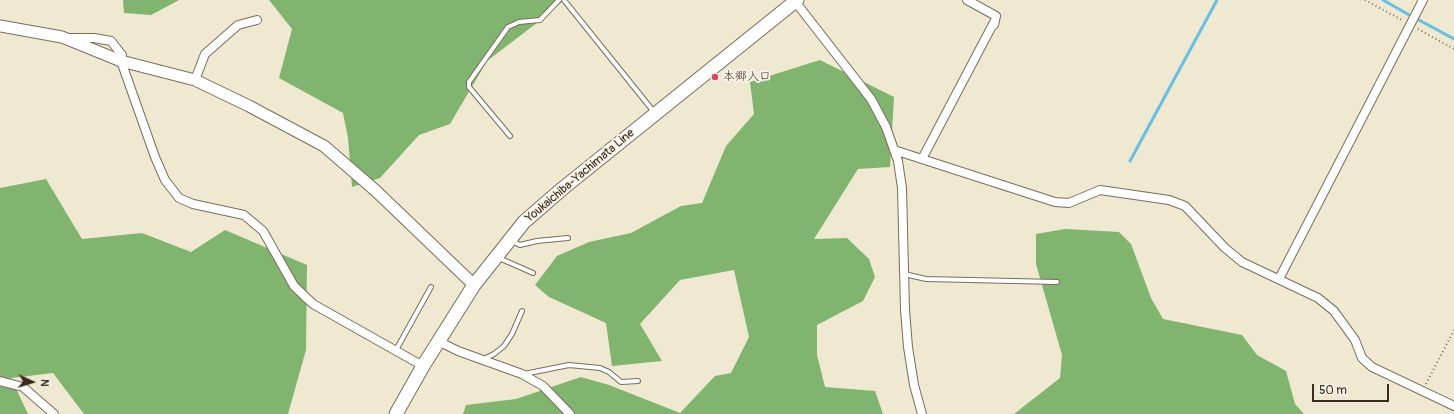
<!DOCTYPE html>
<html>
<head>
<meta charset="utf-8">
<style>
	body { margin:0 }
	#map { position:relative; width:1454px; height:414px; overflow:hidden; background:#efe9d1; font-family:Pangolin,sans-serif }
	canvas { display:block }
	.north { position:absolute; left:12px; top:362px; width:40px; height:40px; -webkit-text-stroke:3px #f7f3e8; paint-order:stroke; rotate:94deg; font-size:11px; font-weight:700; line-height:16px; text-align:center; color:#3b2a1e }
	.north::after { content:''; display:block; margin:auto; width:14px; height:18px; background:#3b2a1e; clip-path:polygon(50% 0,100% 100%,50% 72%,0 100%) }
	.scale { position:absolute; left:1312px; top:384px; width:77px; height:18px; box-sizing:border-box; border:2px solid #3b2a1e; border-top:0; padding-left:5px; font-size:12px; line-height:14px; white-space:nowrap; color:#3b2a1e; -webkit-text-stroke:3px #f7f3e8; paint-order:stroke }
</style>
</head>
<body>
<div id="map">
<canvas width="1454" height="414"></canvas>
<div class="north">N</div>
<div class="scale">50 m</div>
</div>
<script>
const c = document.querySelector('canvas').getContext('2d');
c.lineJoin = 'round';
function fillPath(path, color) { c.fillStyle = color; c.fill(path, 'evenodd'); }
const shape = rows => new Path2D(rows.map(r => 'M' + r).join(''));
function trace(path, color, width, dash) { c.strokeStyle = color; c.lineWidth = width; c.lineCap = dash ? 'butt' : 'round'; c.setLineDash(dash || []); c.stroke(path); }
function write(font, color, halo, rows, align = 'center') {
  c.font = font + ' Pangolin,"Klee One",sans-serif'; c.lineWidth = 4; c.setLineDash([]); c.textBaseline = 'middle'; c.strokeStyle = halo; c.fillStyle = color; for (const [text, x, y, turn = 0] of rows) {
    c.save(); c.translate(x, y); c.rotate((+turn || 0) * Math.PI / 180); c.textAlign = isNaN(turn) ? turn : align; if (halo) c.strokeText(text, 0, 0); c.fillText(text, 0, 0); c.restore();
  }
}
fillPath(shape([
	[123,0,179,0,151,15,124,13],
	[269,0,564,0,546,16,487,61,450,124,419,135,380,178,352,187,348,138,343,113,279,78,292,29],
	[820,60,894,97,890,167,858,169,814,239,847,238,869,259,875,277,863,301,817,325,817,355,825,387,875,391,883,414,463,414,466,405,516,399,581,377,609,385,680,413,715,376,731,373,749,337,734,270,680,280,640,324,662,361,612,366,606,323,549,297,535,285,557,256,589,242,631,233,681,206,702,203,726,146,754,114,750,82],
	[46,179,82,239,142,233,191,252,225,230,307,265,306,350,288,414,84,414,53,373,11,378,28,414,0,414,0,188],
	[1065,229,1119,232,1131,244,1151,298,1163,319,1242,335,1257,355,1286,371,1295,404,1304,414,1014,414,1060,378,1062,355,1036,264,1036,234]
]), '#81b46f');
trace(shape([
	[1383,0,1411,16],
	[1419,20,1454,39],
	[1130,161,1217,0]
]), '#67bfe4', 3);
const lane = shape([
	[564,0,654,112],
	[510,136,469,87,469,82,508,27,519,22,540,20,559,0],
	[512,241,520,245,537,241,568,238],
	[499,258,533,273],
	[904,274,926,279,1057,282],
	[396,350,431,287],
	[484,359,494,354,504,346,512,334,522,311],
	[524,374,569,365,600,368,609,372,621,382,638,381]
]);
const street = shape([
	[794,0,871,99,886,127,898,161,902,188,905,310,908,347,914,385,922,414],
	[68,38,94,38,111,41,122,55,121,61,155,157,165,180,179,198,193,204,244,215,263,231,294,286,313,304,423,366],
	[195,80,205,54,238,25,257,20],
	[894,150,1055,202,1069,203,1100,190,1169,200,1185,206,1225,248,1242,262,1318,298,1334,311,1355,340,1362,358,1372,367,1454,406],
	[922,159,993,24,994,25,996,16,967,0],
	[1279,279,1423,0],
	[438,341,458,351,522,374,543,386,570,414],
	[0,381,23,387,54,414]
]);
const secondary = shape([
	[0,26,62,37,121,61,195,80,249,106,324,146,376,191,474,285]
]);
const primary = shape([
	[396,414,423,366,474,285,524,222,562,189,797,0]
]);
trace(lane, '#7a6d5d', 6);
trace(street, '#7a6d5d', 10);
trace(secondary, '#7a6d5d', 13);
trace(primary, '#7a6d5d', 15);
trace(shape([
	[1365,0,1402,20],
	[1418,29,1454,49],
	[1426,384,1454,330]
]), '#7a6d5d', 2, [1, 3]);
trace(lane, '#fff', 4);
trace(street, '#fff', 8);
trace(secondary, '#fff', 11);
trace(primary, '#fff', 13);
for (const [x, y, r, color] of [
	[715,77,4,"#d1495b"]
]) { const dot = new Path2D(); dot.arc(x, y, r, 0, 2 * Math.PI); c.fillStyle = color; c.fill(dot); trace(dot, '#f7f3e8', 1.5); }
write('12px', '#3b2a1e', '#f7f3e8', [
	["本郷入口",723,77]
], 'left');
write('12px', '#3b2a1e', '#f7f3e8', [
	["Youkaichiba-Yachimata Line",580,176,-40]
]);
</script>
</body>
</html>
